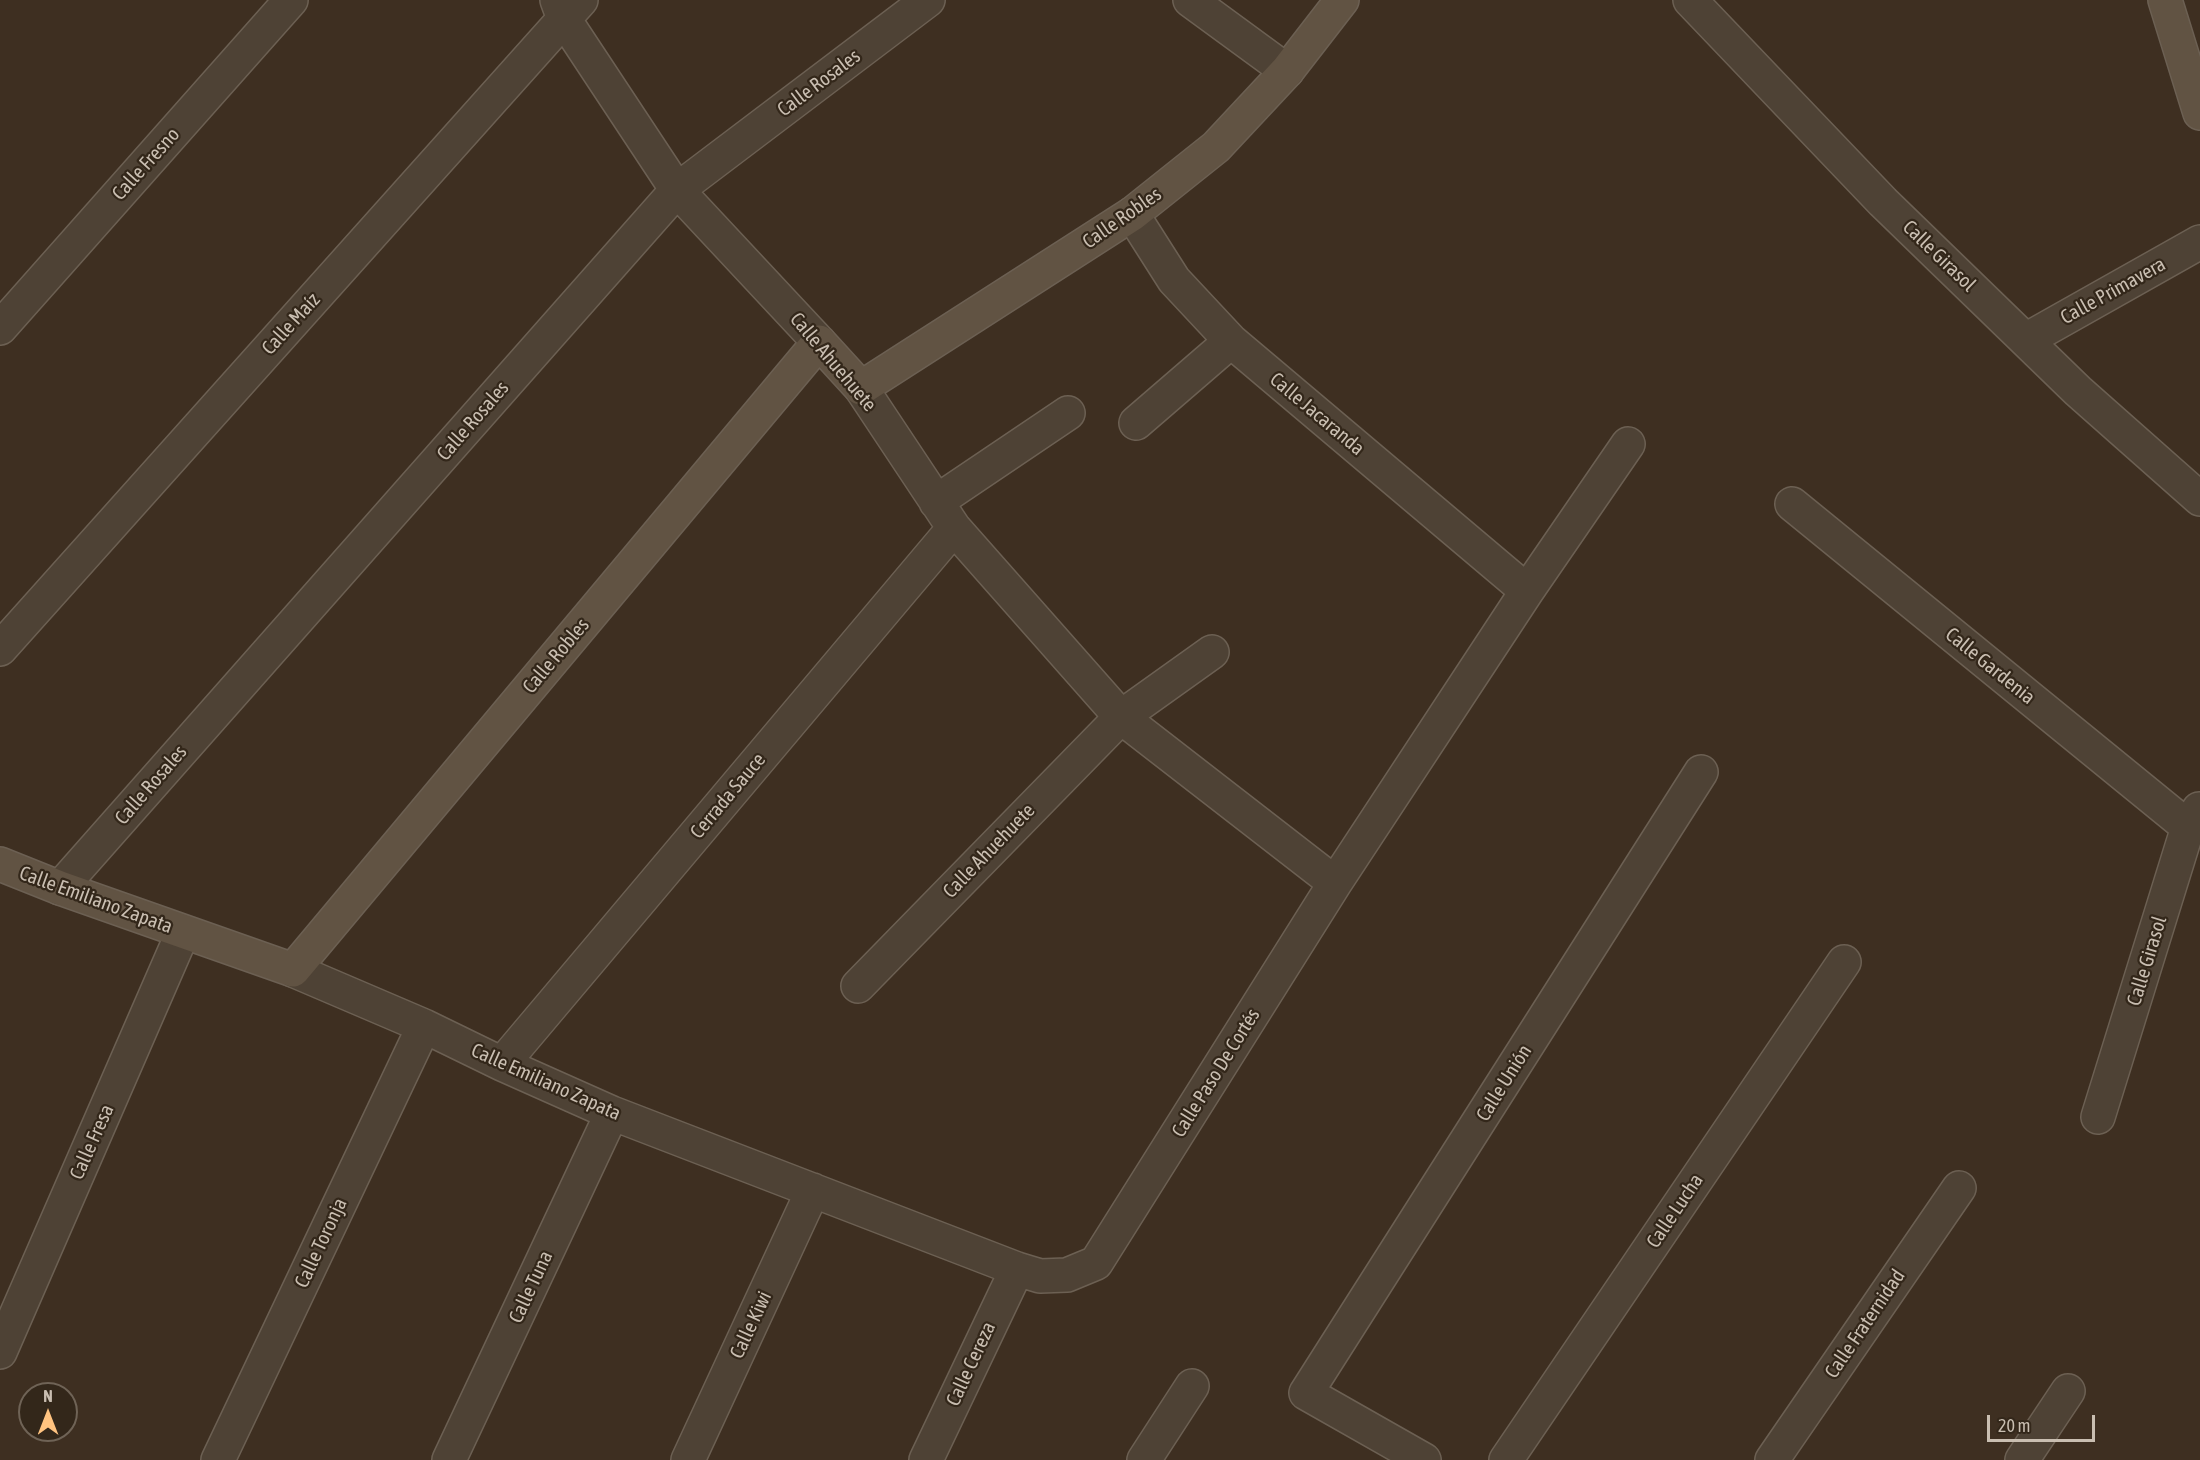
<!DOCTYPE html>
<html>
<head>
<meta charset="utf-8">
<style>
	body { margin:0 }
	#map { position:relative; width:2200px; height:1460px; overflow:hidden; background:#3e2f21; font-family:"Asap Condensed",sans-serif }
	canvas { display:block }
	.north { position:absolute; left:18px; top:1382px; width:60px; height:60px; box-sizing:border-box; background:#33271a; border:2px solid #6f6356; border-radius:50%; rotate:0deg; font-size:16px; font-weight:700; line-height:24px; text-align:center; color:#c9beb1 }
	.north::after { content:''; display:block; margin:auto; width:21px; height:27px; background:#ffc380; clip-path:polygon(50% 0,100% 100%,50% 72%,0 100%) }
	.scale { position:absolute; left:1987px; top:1415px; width:108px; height:27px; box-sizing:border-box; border:3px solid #c9beb1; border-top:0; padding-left:8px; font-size:18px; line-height:21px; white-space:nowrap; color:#c9beb1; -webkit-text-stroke:4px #33271a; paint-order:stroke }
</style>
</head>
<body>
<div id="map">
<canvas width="2200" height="1460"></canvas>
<div class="north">N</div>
<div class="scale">20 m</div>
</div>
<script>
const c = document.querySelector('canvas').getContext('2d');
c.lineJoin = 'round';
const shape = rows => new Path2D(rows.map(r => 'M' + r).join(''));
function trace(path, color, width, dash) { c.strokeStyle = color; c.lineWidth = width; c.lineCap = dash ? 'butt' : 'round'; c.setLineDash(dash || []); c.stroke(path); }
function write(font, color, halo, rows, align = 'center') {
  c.font = font + ' "Asap Condensed",sans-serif'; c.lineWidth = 4.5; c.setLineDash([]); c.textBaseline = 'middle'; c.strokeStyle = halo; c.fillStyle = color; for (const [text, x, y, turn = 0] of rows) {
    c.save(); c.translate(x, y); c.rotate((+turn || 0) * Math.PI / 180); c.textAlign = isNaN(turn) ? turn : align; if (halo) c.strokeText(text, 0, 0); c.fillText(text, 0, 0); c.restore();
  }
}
const minor = shape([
	[557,0,564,19,677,190,819,342],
	[1190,0,1287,71],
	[1690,0,1883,202,2078,391,2200,499],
	[1132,214,1174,280,1231,341,1527,591],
	[0,328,291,0],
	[2026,340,2200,242],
	[861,388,954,528,1121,717,1335,883],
	[1136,423,1231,341],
	[936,502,1068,413],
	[1792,504,2188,827],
	[0,649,581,0],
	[60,888,677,190,928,0],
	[293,970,424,1026,502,1064,612,1113,1017,1269,1040,1276,1067,1275,1096,1263,1335,883,1527,591,1628,444],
	[858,986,1121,717,1212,652],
	[502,1064,954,528],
	[2098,1117,2188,827,2199,809],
	[0,1352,183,932],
	[218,1460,424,1026],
	[449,1460,612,1113],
	[688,1460,813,1190],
	[926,1460,1017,1269],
	[1144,1460,1192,1386],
	[1424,1460,1306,1393,1701,772],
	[1506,1460,1844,962],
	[1772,1460,1959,1188],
	[2022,1460,2068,1391]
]);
const secondary = shape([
	[2165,0,2200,113],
	[0,864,60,888,293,970,819,342,861,388,1132,214,1216,147,1287,71,1342,0]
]);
trace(minor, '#6c6053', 36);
trace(secondary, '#6c6053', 36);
trace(minor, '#4e4235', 33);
trace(secondary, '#615343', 33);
write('20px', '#c9beb1', '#33271a', [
	["Calle Rosales",819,83,-37],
	["Calle Fresno",146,164,-48],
	["Calle Robles",1122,218,-35],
	["Calle Girasol",1939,256,44],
	["Calle Primavera",2113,291,-29],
	["Calle Maíz",291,324,-48],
	["Calle Ahuehuete",833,362,50],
	["Calle Jacaranda",1317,414,40],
	["Calle Rosales",473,421,-49],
	["Calle Robles",556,656,-50],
	["Calle Gardenia",1990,666,39],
	["Calle Rosales",151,785,-49],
	["Cerrada Sauce",728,796,-50],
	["Calle Ahuehuete",989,851,-46],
	["Calle Emiliano Zapata",96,900,20],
	["Calle Girasol",2147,961,-73],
	["Calle Paso De Cortés",1216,1073,-58],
	["Calle Emiliano Zapata",546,1082,24],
	["Calle Unión",1504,1083,-58],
	["Calle Fresa",92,1142,-66],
	["Calle Lucha",1675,1211,-56],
	["Calle Toronja",321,1243,-65],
	["Calle Tuna",531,1287,-65],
	["Calle Fraternidad",1865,1324,-56],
	["Calle Kiwi",751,1325,-65],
	["Calle Cereza",971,1364,-65]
]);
</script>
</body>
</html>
